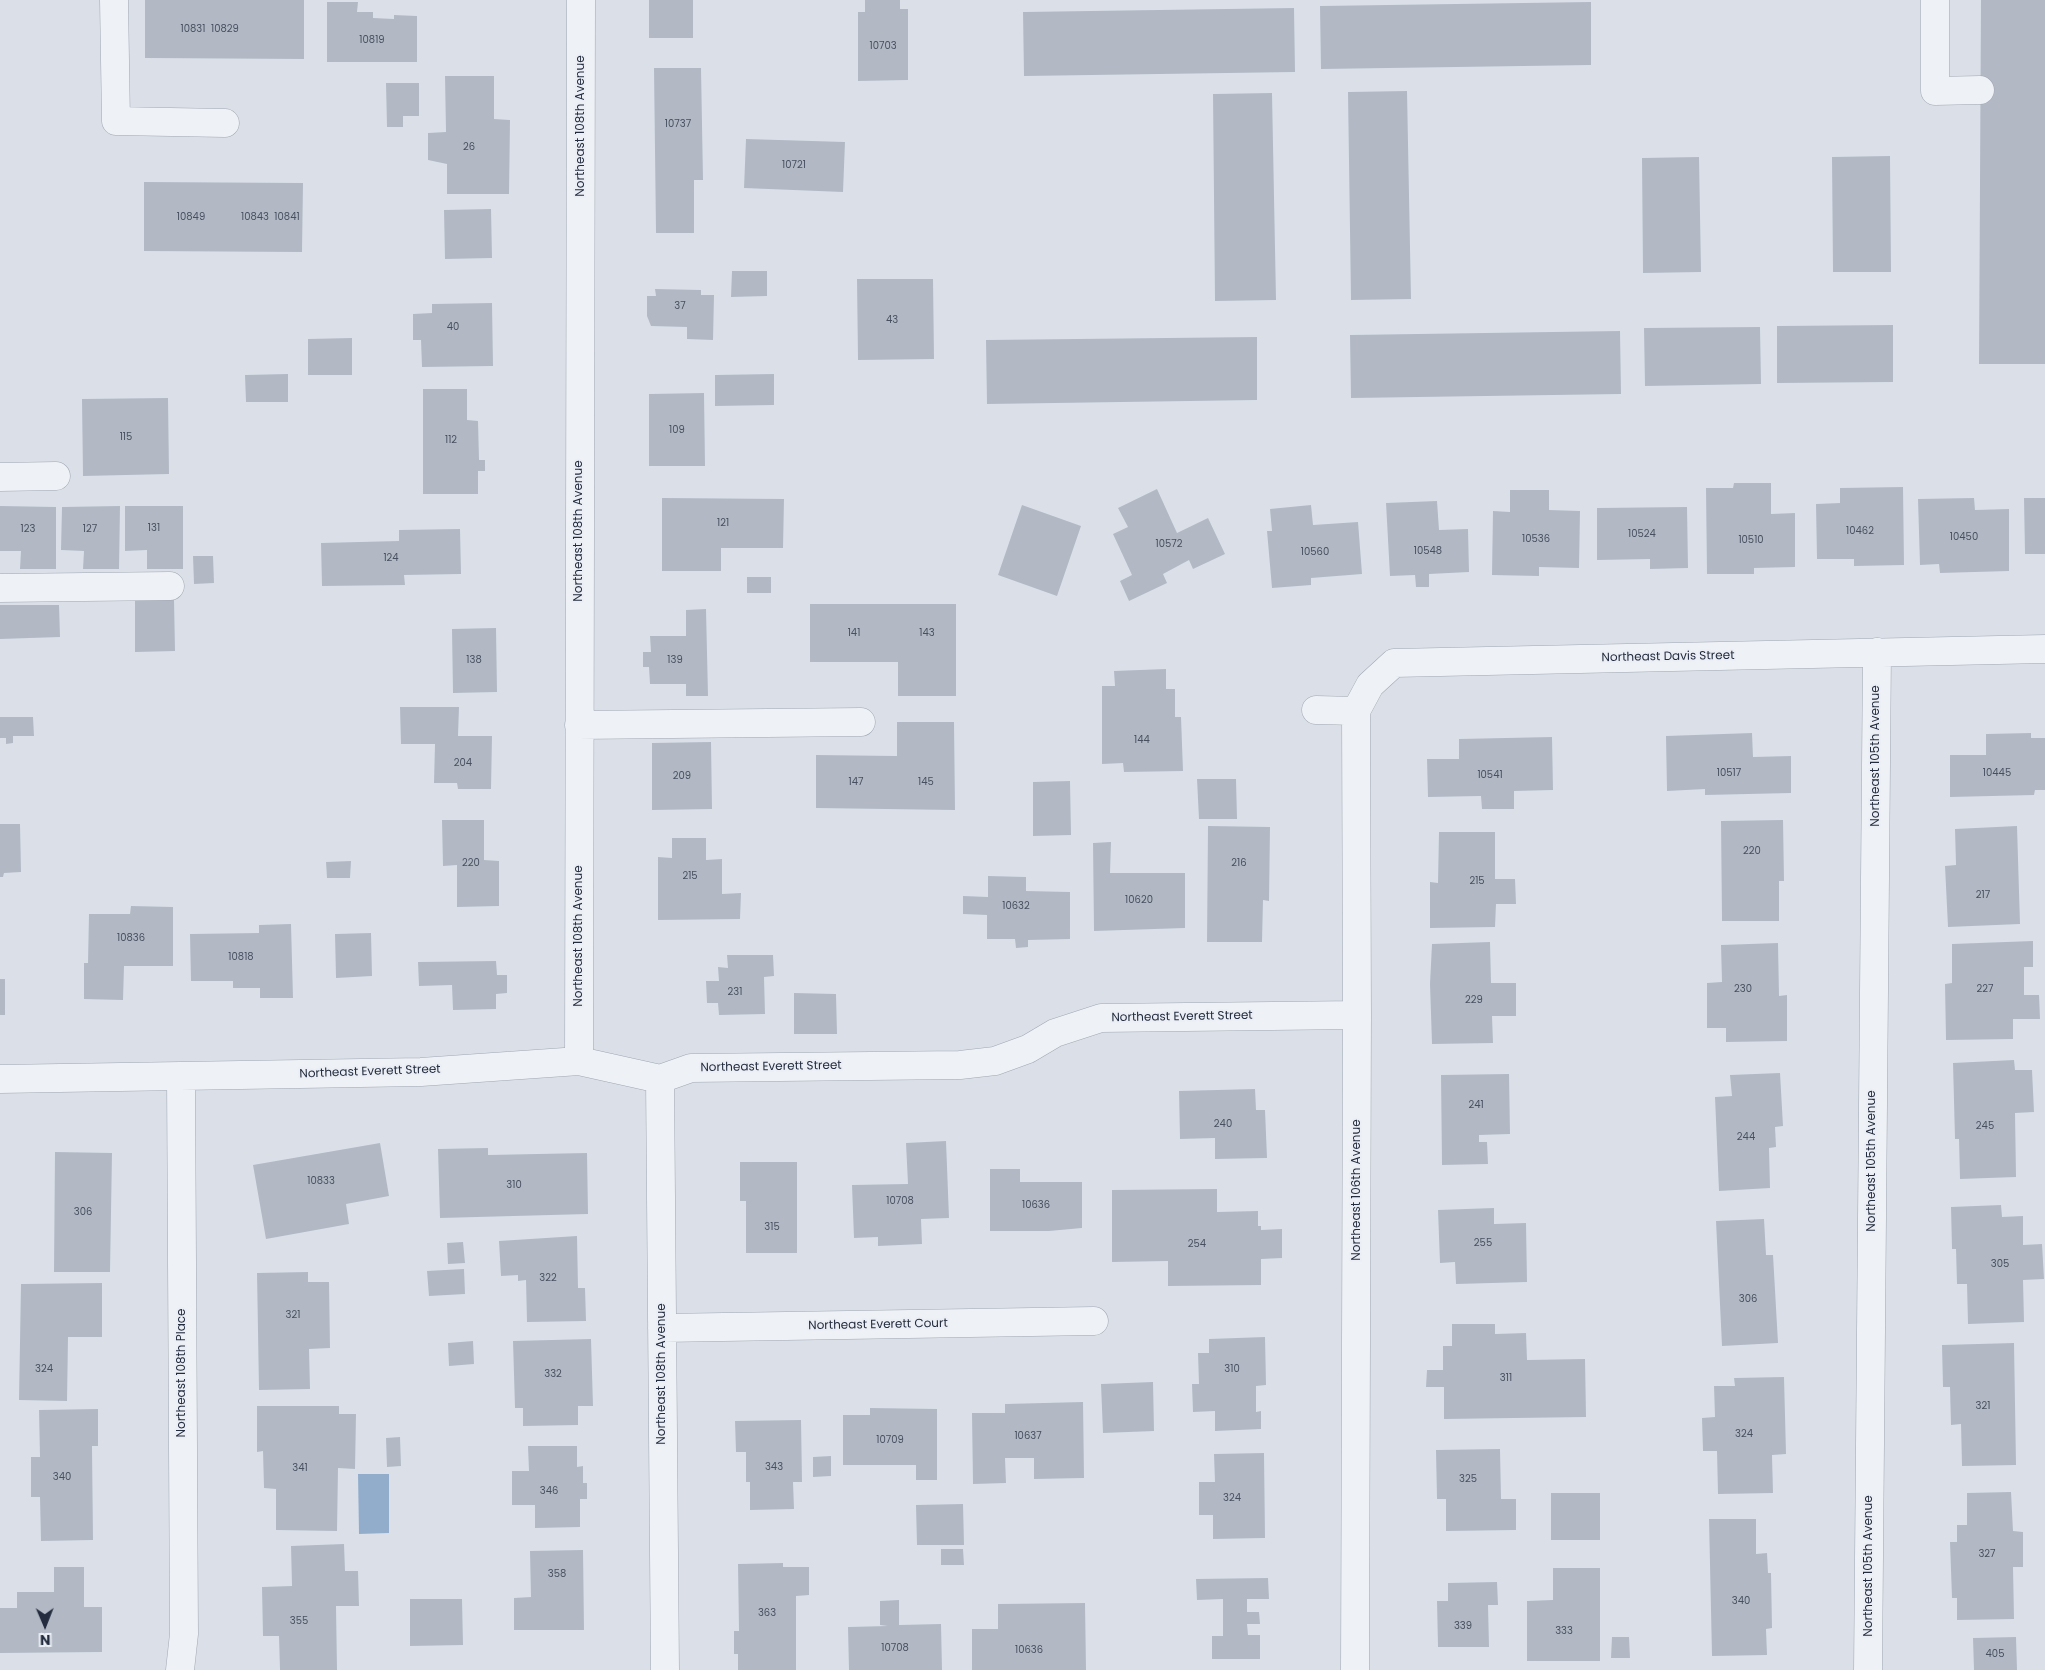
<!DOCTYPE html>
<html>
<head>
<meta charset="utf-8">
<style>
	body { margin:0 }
	#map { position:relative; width:2045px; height:1670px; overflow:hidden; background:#dbe0e8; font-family:Poppins,sans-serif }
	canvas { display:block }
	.north { position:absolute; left:20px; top:1600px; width:50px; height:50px; -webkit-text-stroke:4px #ebeff5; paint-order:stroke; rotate:179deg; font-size:14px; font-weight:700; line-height:20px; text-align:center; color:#242d3f }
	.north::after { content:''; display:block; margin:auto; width:18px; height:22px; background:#242d3f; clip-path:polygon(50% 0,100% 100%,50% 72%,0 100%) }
</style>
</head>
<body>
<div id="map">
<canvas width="2045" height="1670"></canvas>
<div class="north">N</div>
</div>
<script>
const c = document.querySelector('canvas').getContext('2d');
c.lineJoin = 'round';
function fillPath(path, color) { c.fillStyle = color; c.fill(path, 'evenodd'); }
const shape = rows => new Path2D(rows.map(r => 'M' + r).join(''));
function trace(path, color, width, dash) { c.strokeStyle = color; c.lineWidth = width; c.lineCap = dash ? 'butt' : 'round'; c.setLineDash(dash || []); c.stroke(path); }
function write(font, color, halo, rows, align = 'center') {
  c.font = font + ' Poppins,sans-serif'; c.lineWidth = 4; c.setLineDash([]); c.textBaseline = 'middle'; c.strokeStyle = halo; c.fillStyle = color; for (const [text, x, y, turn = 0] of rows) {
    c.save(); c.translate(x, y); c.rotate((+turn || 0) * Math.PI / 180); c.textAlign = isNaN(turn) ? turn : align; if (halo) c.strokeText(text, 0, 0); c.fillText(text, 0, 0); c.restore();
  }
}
fillPath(shape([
	[358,1474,389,1474,389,1533,359,1534]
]), '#92adcc');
fillPath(shape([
	[145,0,304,0,304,59,145,58],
	[649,0,693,0,693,38,649,38],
	[865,0,900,0,900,9,908,9,908,80,858,81,858,12,865,12],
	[1981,0,2045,0,2045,364,1979,364],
	[327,2,358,2,357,12,373,12,373,18,394,19,394,15,417,16,417,62,327,62],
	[1591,2,1591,65,1321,69,1320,6],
	[1294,8,1295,72,1024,76,1023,12],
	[654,68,701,68,703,180,694,180,694,233,656,233],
	[445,76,494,76,494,119,510,120,509,194,447,194,447,164,428,160,428,133,446,132],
	[386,83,419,83,419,116,403,116,403,127,387,127],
	[1407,91,1411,299,1351,300,1348,92],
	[1272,93,1276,300,1215,301,1213,94],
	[746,139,845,142,843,192,744,188],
	[1890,156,1891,272,1833,272,1832,157],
	[1699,157,1701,272,1643,273,1642,158],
	[144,182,303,183,302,252,144,251],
	[491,209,492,258,445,259,444,210],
	[732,271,767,271,767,296,731,297],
	[857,279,933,279,934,359,858,360],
	[655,289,701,290,701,295,714,295,713,340,687,339,687,327,651,326,647,316,647,296,656,296],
	[492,303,493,366,422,367,421,340,413,340,413,314,432,313,432,304],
	[1893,325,1893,382,1777,383,1777,326],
	[1760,327,1761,384,1645,386,1644,328],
	[1620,331,1621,394,1351,398,1350,335],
	[1257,337,1257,400,987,404,986,340],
	[352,338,352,375,308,375,308,339],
	[288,374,288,402,246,402,245,375],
	[774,374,774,405,715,406,715,375],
	[423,389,467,389,467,420,478,421,479,460,485,460,485,471,478,471,478,494,423,494],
	[704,393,705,466,649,466,649,394],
	[168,398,169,474,83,476,82,399],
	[1734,483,1771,483,1771,514,1795,513,1795,567,1754,568,1754,574,1707,574,1706,488,1733,488],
	[1903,487,1904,565,1854,566,1854,559,1817,559,1816,504,1840,503,1840,488],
	[1157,489,1177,533,1208,518,1225,554,1193,569,1189,560,1163,574,1167,583,1129,601,1120,581,1132,575,1113,534,1128,527,1118,508],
	[1510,490,1549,490,1549,510,1580,511,1579,568,1539,567,1539,576,1492,575,1493,511,1510,512],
	[662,498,784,499,783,548,721,548,721,571,662,571],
	[1974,498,1975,510,2009,509,2009,571,1940,573,1939,564,1920,565,1918,499],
	[2024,498,2045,498,2045,554,2025,554],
	[1437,501,1439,530,1468,529,1469,572,1429,574,1429,587,1416,587,1415,575,1390,576,1386,503],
	[1022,505,1081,526,1057,596,998,575],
	[1311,505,1313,525,1358,522,1362,574,1311,578,1311,585,1272,588,1267,531,1272,531,1270,509],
	[0,506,56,507,56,569,20,569,21,551,0,551],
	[120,506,119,569,83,569,84,551,61,550,62,507],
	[125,506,183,506,183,569,147,569,147,550,125,551],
	[1687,507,1688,568,1650,569,1650,559,1597,560,1597,508],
	[460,529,461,574,404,575,405,585,322,586,321,543,399,541,399,530],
	[193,556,213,556,214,583,194,584],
	[747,577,771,577,771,593,747,593],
	[174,599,175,651,135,652,135,600],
	[810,604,956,604,956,696,898,696,898,662,810,662],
	[0,605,59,605,60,637,0,639],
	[706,609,708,696,686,696,686,684,650,684,649,667,643,667,643,652,651,652,650,636,686,636,686,610],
	[496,628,497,692,453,693,452,629],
	[1166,669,1166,689,1175,689,1175,717,1181,717,1183,771,1124,772,1123,763,1102,764,1102,686,1115,686,1114,671],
	[400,707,459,707,458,736,492,736,491,789,458,789,457,783,434,783,435,744,401,744],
	[0,717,33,717,34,736,13,736,13,743,6,744,6,738,0,738],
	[897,722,954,722,955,810,816,808,816,755,897,756],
	[1752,733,1753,757,1791,756,1791,793,1705,795,1705,789,1667,791,1666,736],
	[2031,733,2031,738,2045,738,2045,790,2035,790,2034,795,1950,797,1950,755,1986,755,1986,734],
	[1552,737,1553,790,1514,791,1514,809,1482,809,1481,796,1428,797,1427,759,1459,759,1459,739],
	[711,742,712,809,652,810,652,743],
	[1197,779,1236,779,1237,819,1199,819],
	[1070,781,1071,835,1033,836,1033,782],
	[442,820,484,820,484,860,499,861,499,906,457,907,457,865,443,866],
	[1783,820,1784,881,1779,881,1779,921,1722,921,1721,821],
	[0,824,20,824,21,872,4,873,3,877,0,877],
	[1208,826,1270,827,1269,901,1263,900,1262,942,1207,942],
	[2017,826,2020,924,1948,927,1945,866,1956,865,1955,829],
	[1439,832,1495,832,1495,879,1515,879,1516,904,1496,904,1495,927,1430,928,1430,882,1438,883],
	[672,838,706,838,706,860,722,859,722,894,741,893,740,919,658,920,658,857,672,858],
	[1111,842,1110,873,1185,873,1185,928,1094,931,1093,843],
	[351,861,350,878,327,878,326,862],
	[988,876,1026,877,1026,891,1070,892,1070,939,1028,940,1028,947,1016,948,1015,939,987,939,987,915,963,914,963,896,988,897],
	[131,906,173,907,173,966,124,966,123,1000,84,999,84,963,88,963,89,914,130,914],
	[291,924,293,998,260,998,260,988,233,988,233,981,191,981,190,934,259,933,259,925],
	[371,933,372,976,336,978,335,934],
	[2033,941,2033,967,2024,967,2024,995,2039,995,2040,1019,2013,1019,2013,1039,1946,1040,1945,984,1952,983,1952,944],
	[1490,942,1491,983,1516,983,1516,1016,1492,1016,1493,1043,1432,1044,1430,984,1432,944],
	[1778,943,1779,996,1787,995,1787,1041,1726,1042,1726,1028,1707,1028,1707,983,1722,982,1721,945],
	[727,955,773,955,774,976,764,977,765,1014,719,1015,718,1003,707,1003,706,981,719,981,718,967,728,968],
	[496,961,497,975,507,975,507,993,496,994,496,1009,453,1010,452,985,419,986,418,962],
	[0,979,5,979,5,1015,0,1015],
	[794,993,836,994,837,1034,794,1034],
	[2014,1060,2015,1070,2032,1070,2034,1112,2015,1113,2016,1177,1960,1179,1959,1139,1955,1139,1953,1063],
	[1780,1073,1783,1126,1775,1127,1776,1147,1769,1148,1770,1188,1719,1191,1715,1097,1732,1096,1730,1075],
	[1509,1074,1510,1134,1479,1135,1479,1142,1487,1142,1488,1164,1442,1165,1441,1075],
	[1255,1089,1256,1110,1265,1110,1267,1158,1215,1159,1215,1138,1180,1139,1179,1091],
	[946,1141,949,1218,921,1219,922,1244,878,1246,878,1237,854,1238,852,1185,908,1184,906,1143],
	[380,1143,389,1196,346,1204,349,1224,266,1239,253,1165],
	[488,1148,488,1155,587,1153,588,1214,440,1218,438,1149],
	[55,1152,112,1153,110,1272,54,1272],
	[740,1162,797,1162,797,1253,746,1253,746,1201,740,1201],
	[990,1169,1020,1169,1020,1182,1082,1182,1082,1228,1049,1231,990,1231],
	[1217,1189,1217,1212,1258,1211,1258,1226,1261,1226,1261,1230,1282,1229,1282,1258,1261,1259,1261,1285,1168,1286,1168,1261,1112,1262,1112,1190],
	[2001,1205,2002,1217,2023,1216,2023,1245,2042,1244,2044,1279,2023,1280,2024,1322,1968,1324,1967,1284,1957,1284,1956,1249,1952,1249,1951,1207],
	[1494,1208,1494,1224,1526,1223,1527,1282,1456,1284,1455,1262,1440,1263,1438,1210],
	[1764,1219,1766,1255,1773,1255,1778,1343,1722,1346,1716,1221],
	[577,1236,578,1288,585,1288,586,1321,527,1322,526,1280,518,1281,518,1275,501,1276,499,1241],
	[463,1242,465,1263,448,1264,447,1243],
	[464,1269,465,1294,429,1296,427,1271],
	[308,1272,308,1282,329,1282,330,1348,309,1349,310,1389,259,1390,257,1273],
	[102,1283,102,1337,68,1337,67,1401,19,1400,21,1284],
	[1452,1324,1495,1324,1495,1334,1526,1333,1527,1360,1585,1359,1586,1417,1444,1419,1444,1387,1426,1387,1427,1370,1443,1370,1443,1346,1452,1346],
	[1265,1337,1266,1385,1256,1386,1256,1412,1261,1411,1261,1429,1215,1431,1215,1411,1193,1412,1192,1384,1199,1384,1198,1353,1209,1353,1209,1339],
	[591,1339,593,1406,578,1406,578,1425,523,1426,523,1408,515,1408,513,1341],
	[473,1341,474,1364,449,1366,448,1343],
	[2014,1343,2016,1465,1962,1466,1961,1424,1951,1425,1950,1387,1943,1387,1942,1345],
	[1784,1377,1786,1454,1772,1455,1773,1493,1718,1494,1717,1451,1703,1451,1702,1418,1715,1417,1714,1386,1735,1386,1734,1378],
	[1153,1382,1154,1431,1103,1433,1101,1384],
	[1083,1402,1084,1478,1034,1479,1034,1458,1005,1458,1006,1483,973,1484,972,1413,1005,1413,1005,1404],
	[257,1406,339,1406,339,1414,356,1414,355,1469,338,1468,337,1531,276,1530,276,1489,264,1488,263,1451,257,1452],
	[870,1408,937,1409,937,1480,916,1480,916,1465,843,1465,843,1415,870,1415],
	[98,1409,98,1446,92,1446,93,1540,41,1541,40,1497,31,1497,31,1457,40,1457,39,1410],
	[801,1420,802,1482,793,1482,794,1509,750,1510,750,1482,746,1482,746,1452,736,1452,735,1421],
	[400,1437,401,1466,387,1467,386,1438],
	[528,1446,577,1446,577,1467,583,1466,583,1483,587,1483,587,1499,580,1499,580,1527,535,1528,535,1505,512,1505,512,1471,529,1471],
	[1500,1449,1501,1499,1516,1499,1516,1530,1446,1531,1446,1499,1437,1499,1436,1450],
	[1264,1453,1265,1538,1213,1539,1213,1515,1199,1515,1199,1482,1215,1482,1214,1454],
	[831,1456,831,1476,813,1477,813,1457],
	[2011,1492,2013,1531,2023,1532,2023,1567,2013,1567,2014,1619,1957,1620,1957,1598,1952,1598,1950,1542,1957,1542,1957,1525,1967,1525,1967,1493],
	[1551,1493,1600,1493,1600,1540,1551,1540],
	[963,1504,964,1545,917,1545,916,1505],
	[1709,1519,1756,1519,1756,1554,1767,1553,1768,1573,1771,1573,1772,1628,1766,1629,1767,1655,1712,1656],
	[344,1544,345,1571,358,1571,359,1606,336,1606,337,1670,280,1670,279,1636,263,1636,262,1587,292,1586,291,1546],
	[941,1549,963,1549,964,1565,941,1565],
	[583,1550,584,1630,514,1630,514,1598,531,1597,530,1551],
	[783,1563,783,1567,809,1567,809,1595,796,1596,796,1670,738,1670,738,1654,734,1654,734,1631,739,1631,738,1564],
	[54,1567,84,1567,84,1607,102,1607,102,1652,0,1653,0,1608,17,1608,17,1592,54,1592],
	[1553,1568,1600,1568,1600,1661,1527,1661,1527,1601,1553,1600],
	[1268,1578,1269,1599,1247,1599,1247,1612,1259,1612,1260,1624,1247,1624,1248,1635,1260,1635,1260,1659,1212,1659,1212,1636,1223,1636,1223,1599,1197,1600,1196,1579],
	[1497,1582,1498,1605,1488,1605,1489,1647,1438,1647,1437,1601,1448,1601,1448,1583],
	[410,1599,462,1599,463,1645,410,1646],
	[899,1600,899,1625,941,1624,942,1670,849,1670,848,1627,888,1626,880,1625,880,1601],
	[1085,1603,1086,1670,972,1670,972,1629,998,1629,998,1604],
	[1612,1637,1629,1637,1630,1658,1611,1658],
	[2016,1637,2017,1670,1974,1670,1973,1638]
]), '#b2b9c5');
const minor = shape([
	[114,0,116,121,225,123],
	[1935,0,1935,91,1980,90],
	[0,477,56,476],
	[0,588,170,586],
	[1316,710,1356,711],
	[579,725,861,722],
	[579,1061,581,0],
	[0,1079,421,1072,579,1061,660,1079,691,1068,960,1065,995,1061,1028,1049,1055,1033,1101,1018,1357,1015],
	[660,1079,665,1670],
	[662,1328,1094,1321],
	[180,1670,184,1634,181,1076],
	[1355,1670,1357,1015,1356,711,1370,685,1394,663,2045,649],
	[1868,1670,1877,652]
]);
trace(minor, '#a0a7b2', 29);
trace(minor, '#eef1f6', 28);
write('10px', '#485060', null, [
	["10831",193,29],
	["10829",225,29],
	["10819",372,40],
	["10703",883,46],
	["10737",678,124],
	["26",469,147],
	["10721",794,165],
	["10849",191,217],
	["10843",255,217],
	["10841",287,217],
	["37",680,306],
	["43",892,320],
	["40",453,327],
	["109",677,430],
	["115",126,437],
	["112",451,440],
	["121",723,523],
	["131",154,528],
	["123",28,529],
	["127",90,529],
	["10462",1860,531],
	["10524",1642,534],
	["10450",1964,537],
	["10536",1536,539],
	["10510",1751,540],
	["10572",1169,544],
	["10548",1428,551],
	["10560",1315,552],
	["124",391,558],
	["141",854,633],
	["143",927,633],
	["138",474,660],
	["139",675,660],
	["144",1142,740],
	["204",463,763],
	["10517",1729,773],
	["10445",1997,773],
	["10541",1490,775],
	["209",682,776],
	["147",856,782],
	["145",926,782],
	["220",1752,851],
	["220",471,863],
	["216",1239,863],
	["215",690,876],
	["215",1477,881],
	["217",1983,895],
	["10620",1139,900],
	["10632",1016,906],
	["10836",131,938],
	["10818",241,957],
	["230",1743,989],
	["227",1985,989],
	["231",735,992],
	["229",1474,1000],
	["241",1476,1105],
	["240",1223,1124],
	["245",1985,1126],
	["244",1746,1137],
	["10833",321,1181],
	["310",514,1185],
	["10708",900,1201],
	["10636",1036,1205],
	["306",83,1212],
	["315",772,1227],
	["255",1483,1243],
	["254",1197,1244],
	["305",2000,1264],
	["322",548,1278],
	["306",1748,1299],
	["321",293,1315],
	["324",44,1369],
	["310",1232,1369],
	["332",553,1374],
	["311",1506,1378],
	["321",1983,1406],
	["324",1744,1434],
	["10637",1028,1436],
	["10709",890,1440],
	["343",774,1467],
	["341",300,1468],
	["340",62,1477],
	["325",1468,1479],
	["346",549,1491],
	["324",1232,1498],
	["327",1987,1554],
	["358",557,1574],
	["340",1741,1601],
	["363",767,1613],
	["355",299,1621],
	["339",1463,1626],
	["333",1564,1631],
	["10708",895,1648],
	["10636",1029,1650],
	["405",1995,1654]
]);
write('12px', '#242d3f', '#ebeff5', [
	["Northeast 108th Avenue",581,126,-90],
	["Northeast 108th Avenue",579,531,-90],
	["Northeast Davis Street",1668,657,-1],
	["Northeast 105th Avenue",1876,756,-90],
	["Northeast 108th Avenue",579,936,-90],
	["Northeast Everett Street",1182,1017,-1],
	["Northeast Everett Street",771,1067,-1],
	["Northeast Everett Street",370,1072,-2],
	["Northeast 105th Avenue",1872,1161,-90],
	["Northeast 106th Avenue",1357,1190,-90],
	["Northeast Everett Court",878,1325,-1],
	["Northeast 108th Place",182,1373,-90],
	["Northeast 108th Avenue",662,1374,-90],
	["Northeast 105th Avenue",1869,1566,-90]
]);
</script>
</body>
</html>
